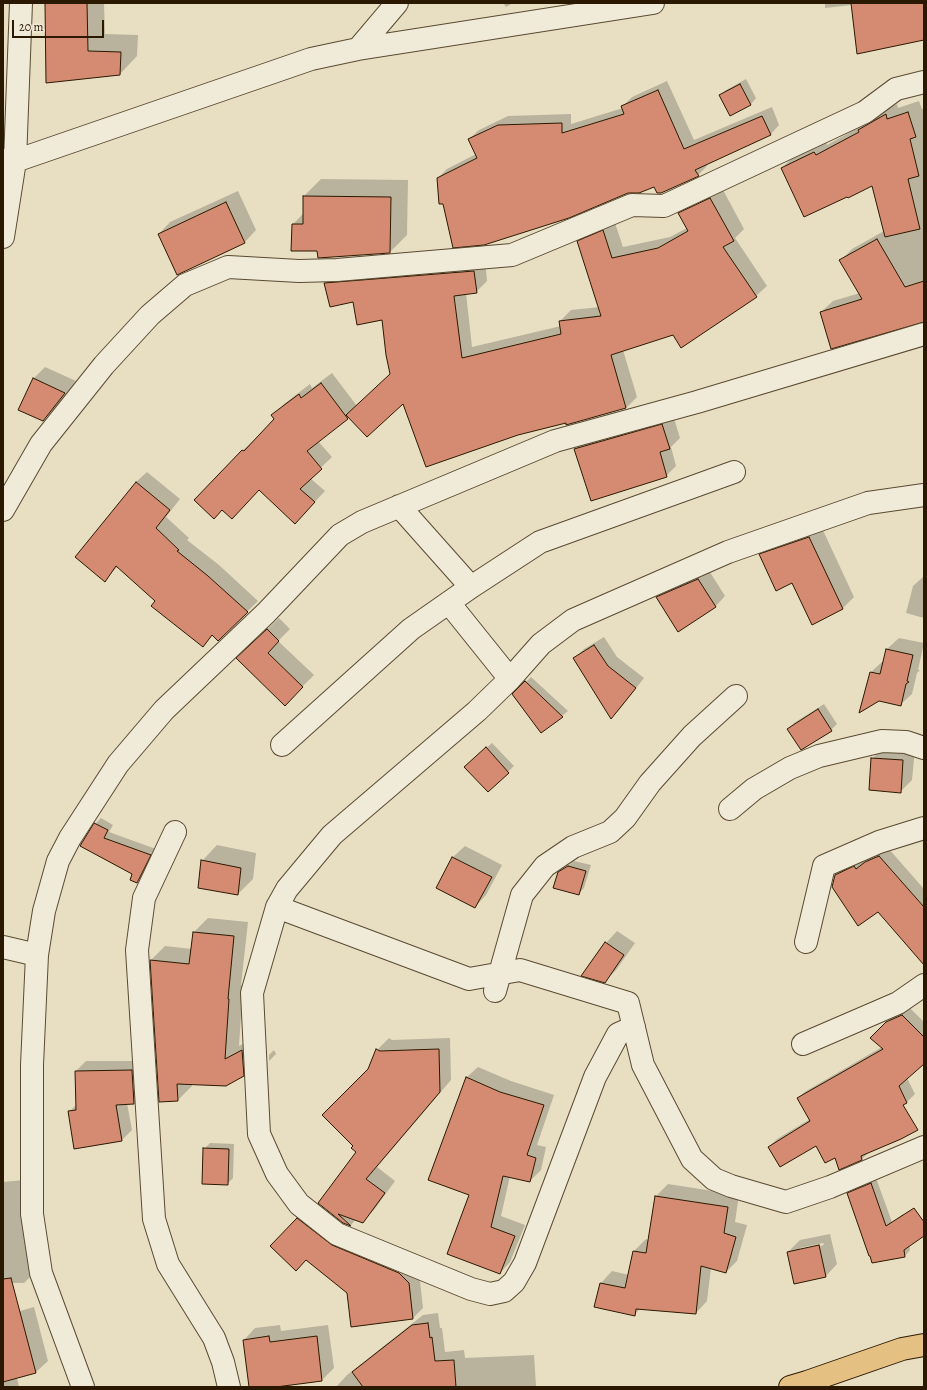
<!DOCTYPE html>
<html>
<head>
<meta charset="utf-8">
<style>
	body { margin:0 }
	#map { position:relative; width:927px; height:1390px; overflow:hidden; background:#e8dfc3; font-family:Alegreya,serif }
	canvas { display:block }
	.frame { position:absolute; inset:0; border:4px solid #2b1800; pointer-events:none }
	.scale { position:absolute; left:12px; top:20px; width:92px; height:18px; box-sizing:border-box; border:2px solid #2b1800; border-top:0; padding-left:5px; font-size:12px; line-height:14px; white-space:nowrap; color:#2b1800; -webkit-text-stroke:3px #f0ead8; paint-order:stroke }
</style>
</head>
<body>
<div id="map">
<canvas width="927" height="1390"></canvas>
<div class="frame"></div>
<div class="scale">20 m</div>
</div>
<script>
const c = document.querySelector('canvas').getContext('2d');
c.lineJoin = 'round';
function fillPath(path, color) { c.fillStyle = color; c.fill(path, 'evenodd'); }
const shape = rows => new Path2D(rows.map(r => 'M' + r).join(''));
function trace(path, color, width, dash) { c.strokeStyle = color; c.lineWidth = width; c.lineCap = dash ? 'butt' : 'round'; c.setLineDash(dash || []); c.stroke(path); }
fillPath(shape([
	[46,3,104,3,105,34,138,35,137,56,120,74,47,81],
	[503,3,513,3,506,7],
	[825,3,924,3,924,39,852,5,825,8],
	[746,79,756,98,751,104,731,115,720,95,726,90],
	[667,81,694,140,772,107,779,125,770,135,706,164,707,166,698,175,655,186,438,178,447,169,476,154,469,139,479,130,508,116,571,114,571,124,623,108,622,107,632,97],
	[919,101,922,109,924,109,924,320,821,312,833,301,860,293,841,260,852,249,884,231,873,184,782,168,793,157,826,141,827,145,865,124,870,119,897,104,898,108],
	[321,179,408,180,407,235,390,252,292,250,293,224,304,213,304,196],
	[722,188,744,229,735,238,767,286,756,296,674,334,623,350,637,397,626,408,566,422,403,402,349,417,318,441,332,457,310,478,325,491,295,523,259,489,223,509,196,500,243,450,254,440,255,441,276,419,273,415,284,404,310,384,312,388,332,373,357,406,391,374,383,319,325,283,336,272,485,260,487,281,476,292,466,293,472,347,561,326,560,321,571,310,600,307,578,242,589,231,614,220,623,247,670,237,687,228,679,214,690,203],
	[238,191,256,230,245,242,159,234,170,222],
	[45,367,76,381,55,408,43,420,33,379],
	[673,415,680,438,671,447,676,466,666,476,575,449,585,439],
	[147,472,180,499,166,517,189,538,187,540,219,565,258,601,218,640,213,635,203,646,156,601,118,566,105,580,136,482],
	[821,526,854,597,842,609,760,555,772,543],
	[708,569,725,596,715,607,657,597,668,587],
	[924,576,924,618,906,613,913,586],
	[279,618,290,629,278,641,314,675,285,704,249,647],
	[604,637,617,657,644,678,620,709,611,717,575,658,584,649],
	[899,638,924,643,918,670,920,670,917,673,912,694,900,705,879,700,861,711,871,672,883,661,884,661,887,649],
	[531,677,568,711,562,716,513,695],
	[824,704,837,724,831,730,801,749,788,729,794,723],
	[492,743,514,766,488,791,471,761],
	[884,747,915,749,912,780,900,792,872,759],
	[101,818,113,825,109,832,156,849,143,876,137,882,133,874,81,846,95,824],
	[217,845,256,853,253,879,238,894,202,861],
	[465,846,502,865,486,895,475,907,437,888,453,857],
	[888,848,924,889,924,929,878,911,836,875,844,867,863,859,865,862,875,853],
	[574,861,591,865,584,888,578,894,559,873],
	[208,918,248,922,241,985,243,985,239,1046,256,1037,257,1061,243,1075,192,1083,192,1086,178,1100,151,960,165,946,192,949,194,932],
	[617,931,635,943,616,970,604,982,606,943],
	[910,1008,924,1022,924,1063,907,1078,915,1094,907,1102,887,1110,870,1151,862,1159,839,1168,835,1157,816,1145,769,1147,777,1139,810,1119,798,1098,806,1091,882,1047,872,1038,895,1014],
	[389,1038,392,1040,450,1038,451,1080,377,1167,395,1181,374,1210,362,1222,356,1219,351,1225,344,1222,320,1203,357,1152,354,1146,369,1069,377,1050],
	[274,1050,276,1054,269,1061,269,1055],
	[86,1061,141,1061,143,1093,134,1103,127,1103,132,1130,122,1140,75,1148,69,1112,77,1104,76,1071],
	[478,1067,511,1081,554,1095,537,1145,546,1147,541,1170,530,1181,510,1176,501,1216,525,1225,510,1262,500,1273,471,1194,430,1179,467,1077],
	[210,1143,234,1144,233,1178,227,1184,204,1149],
	[876,1178,892,1222,903,1214,910,1250,905,1256,848,1194,854,1188],
	[24,1180,36,1271,24,1283,3,1283,3,1182],
	[668,1184,739,1195,735,1222,747,1225,737,1261,726,1272,711,1268,707,1301,696,1313,641,1308,634,1315,596,1306,601,1283,612,1271,629,1275,634,1251,646,1239,649,1240,656,1196],
	[308,1208,419,1272,423,1308,412,1319,348,1292,297,1219],
	[830,1234,837,1264,826,1276,788,1252,800,1240],
	[823,1243,824,1245,800,1250,800,1248],
	[34,1307,48,1361,36,1372,17,1378,19,1387,3,1387,3,1316],
	[438,1313,440,1328,442,1328,445,1352,464,1350,465,1358,534,1355,536,1386,338,1387,337,1386,347,1375,423,1315],
	[280,1325,281,1331,328,1325,334,1368,322,1380,268,1387,250,1387,244,1340,255,1328]
]), '#0003');
const building = shape([
	[45,3,87,3,88,51,121,52,120,75,46,83,45,3],
	[851,3,924,3,924,40,857,54,851,3],
	[740,84,751,105,730,116,719,95,740,84],
	[658,90,684,149,762,116,771,135,695,170,699,176,661,193,657,193,654,187,639,193,628,193,569,218,484,245,453,248,443,204,439,204,437,178,477,158,468,139,498,125,562,123,562,133,624,114,621,106,658,90],
	[908,112,916,137,910,139,919,176,908,179,920,229,885,237,872,186,848,198,847,197,804,217,781,168,814,152,816,155,859,132,858,130,886,114,887,119,908,112],
	[303,196,391,197,390,253,318,258,317,251,291,251,292,224,303,224,303,196],
	[710,198,734,241,723,247,757,297,681,348,673,335,611,355,626,408,566,425,566,423,518,435,426,467,403,404,367,437,346,415,390,374,386,355,382,320,357,325,353,302,330,307,324,283,474,271,477,293,454,296,462,358,561,334,559,321,601,316,577,241,603,230,612,258,658,248,688,231,678,213,710,198],
	[226,202,245,243,177,275,158,234,226,202],
	[877,239,905,287,924,281,924,322,831,349,820,312,862,299,839,260,877,239],
	[33,378,65,393,43,421,18,410,33,378],
	[321,383,348,419,307,451,322,469,300,489,315,502,295,524,259,490,232,519,222,510,214,519,194,500,242,450,244,451,274,419,271,415,299,394,301,398,321,383],
	[662,424,670,449,660,452,667,477,591,501,574,449,662,424],
	[136,482,170,510,156,528,179,550,177,551,208,576,248,612,218,641,212,635,203,647,151,606,155,601,116,566,105,582,75,557,136,482],
	[809,537,843,609,812,625,792,583,776,591,759,554,809,537],
	[698,579,716,607,678,632,656,597,698,579],
	[267,629,279,641,268,653,303,687,285,706,236,658,267,629],
	[594,645,608,666,636,688,611,719,573,658,594,645],
	[886,649,913,655,907,681,909,682,906,684,901,706,879,701,859,713,870,672,880,674,886,649],
	[525,681,563,717,541,733,512,694,525,681],
	[818,709,832,731,801,750,787,729,818,709],
	[486,747,509,773,488,792,464,767,486,747],
	[871,758,903,760,901,793,869,790,871,758],
	[94,823,108,830,104,838,151,855,137,883,130,880,132,874,80,846,94,823],
	[879,856,924,907,924,965,878,912,858,926,832,887,835,875,854,866,856,869,865,862,879,856],
	[452,857,492,877,475,908,436,888,452,857],
	[201,860,241,868,238,895,198,888,201,860],
	[568,866,586,871,579,895,553,888,558,872,568,866],
	[193,932,234,936,228,999,229,999,225,1059,242,1050,244,1076,226,1086,177,1084,178,1101,159,1102,150,960,189,964,193,932],
	[605,942,624,955,605,983,581,976,605,942],
	[902,1015,924,1037,924,1064,899,1086,907,1103,903,1105,918,1130,901,1139,861,1156,862,1160,839,1170,835,1158,825,1163,816,1146,780,1167,768,1147,810,1121,797,1098,883,1049,870,1038,886,1022,902,1015],
	[376,1049,380,1051,439,1049,440,1092,366,1179,385,1193,363,1223,338,1214,351,1226,343,1223,318,1203,356,1152,351,1148,353,1146,322,1115,368,1069,376,1049],
	[132,1070,134,1104,116,1105,122,1141,74,1149,68,1111,76,1110,75,1071,132,1070],
	[466,1077,500,1092,544,1105,527,1155,536,1158,530,1182,503,1176,491,1227,515,1236,500,1274,447,1254,469,1195,428,1180,466,1077],
	[203,1148,229,1149,228,1185,202,1184,203,1148],
	[871,1183,886,1226,914,1208,924,1222,924,1236,904,1250,905,1257,872,1263,870,1256,869,1256,847,1193,871,1183],
	[655,1196,728,1207,724,1233,736,1237,726,1273,701,1266,696,1314,636,1309,635,1316,594,1307,600,1283,625,1288,633,1251,646,1253,655,1196],
	[297,1218,332,1245,399,1273,409,1283,413,1319,351,1327,347,1293,306,1260,296,1271,270,1246,297,1218],
	[819,1245,826,1277,794,1284,787,1252,819,1245],
	[11,1278,36,1373,3,1382,3,1279,11,1278],
	[428,1323,430,1338,432,1337,435,1361,454,1360,456,1387,363,1387,352,1372,412,1325,428,1323],
	[269,1336,270,1342,317,1336,322,1381,276,1387,249,1387,243,1340,269,1336]
]);
fillPath(building, '#d48b71');
trace(building, '#2b1800', 1);
const minor = shape([
	[358,49,397,3],
	[3,160,15,161,311,59,358,49,653,3],
	[3,237,15,161,21,3],
	[399,506,471,587],
	[3,510,41,444,104,365,150,315,185,285,228,267,299,271,337,270,512,255,632,205,664,206,865,112,896,89,924,82],
	[449,603,510,679],
	[282,745,411,629,471,587,540,542,734,472],
	[730,809,754,789,790,768,819,756,882,741,906,742,924,748],
	[175,832,144,898,137,950,154,1219,168,1264,214,1338,223,1362,229,1387],
	[277,907,469,979,520,970,628,1003,643,1065,692,1159,714,1179,731,1186,786,1202,830,1187,924,1147],
	[806,942,824,866,879,842,924,828],
	[3,947,37,955],
	[495,991,522,895,545,866,573,847,610,832,625,818,650,783,692,736,736,696],
	[634,1027,618,1034,595,1077,525,1263,514,1282,504,1291,490,1294,471,1289,337,1234,299,1204,277,1174,259,1134,252,993,277,907,287,889,332,835,477,711,510,679,541,644,573,620,728,552,868,503,924,495],
	[803,1044,898,1003,924,985],
	[83,1387,41,1273,32,1214,32,1065,37,955,44,911,58,861,70,838,118,764,164,710,266,613,340,535,362,522,555,441,697,402,924,334]
]);
const major = shape([
	[790,1387,807,1382,902,1349,924,1345]
]);
trace(minor, '#5a4a31', 24);
trace(major, '#2b1800', 24);
trace(minor, '#f0ead8', 22);
trace(major, '#e4c082', 22);
</script>
</body>
</html>
